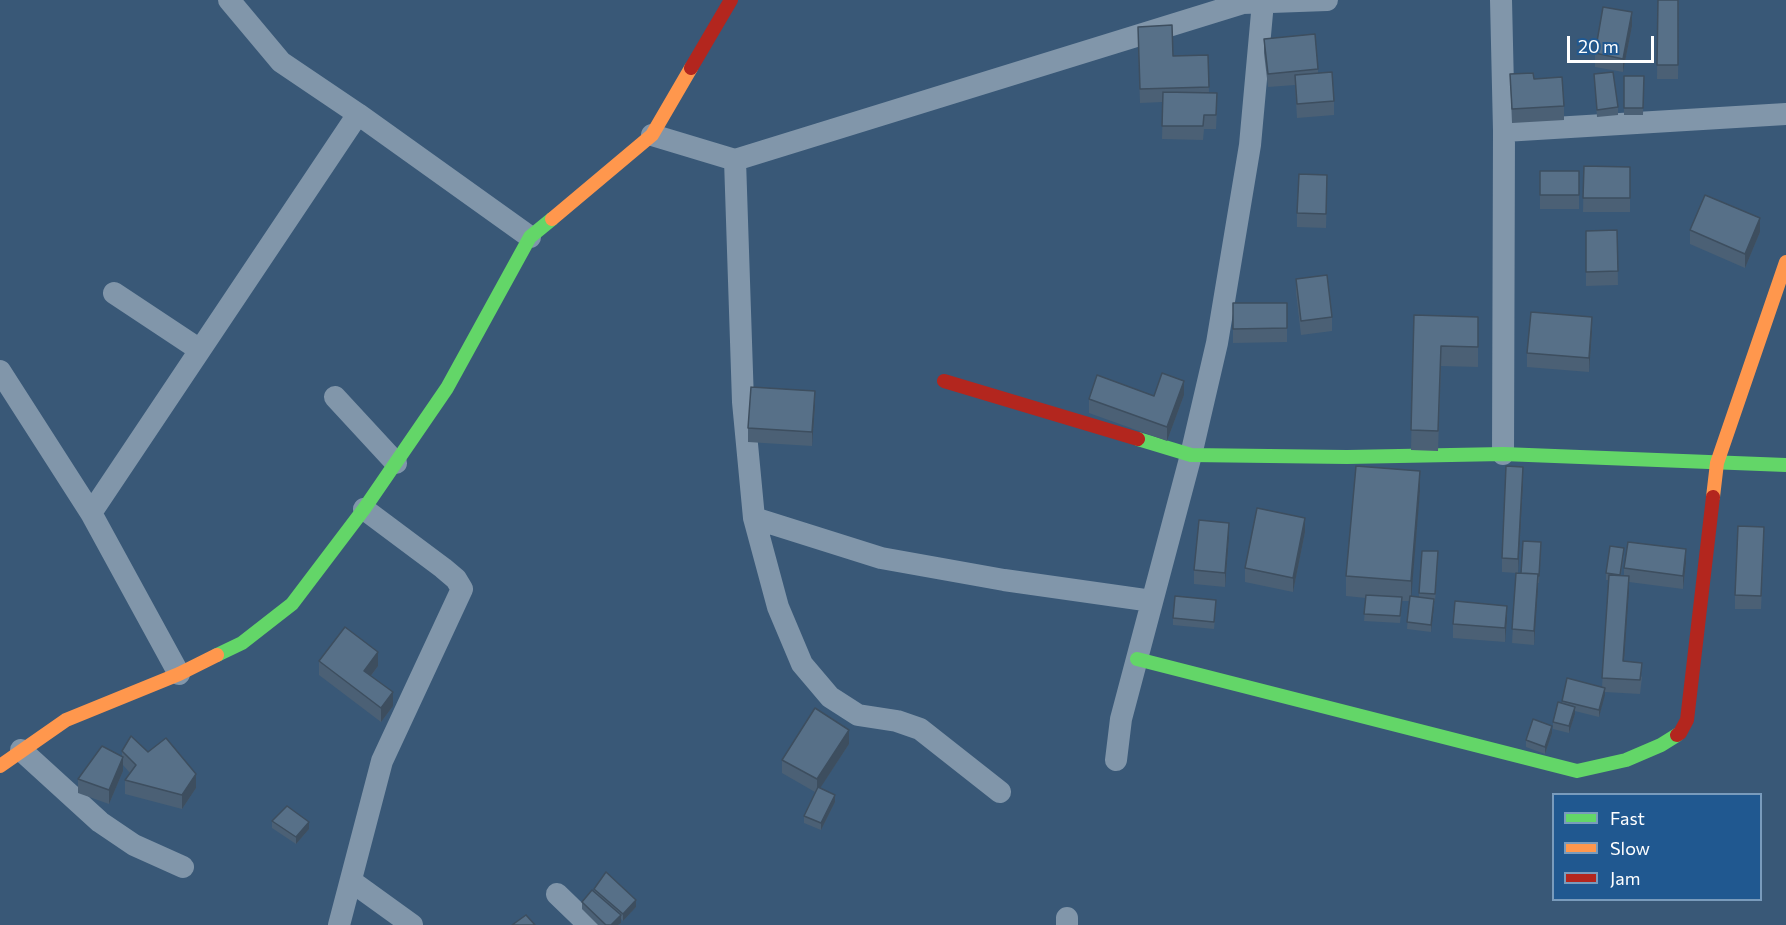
<!DOCTYPE html>
<html>
<head>
<meta charset="utf-8">
<style>
	body { margin:0 }
	#map { position:relative; width:1786px; height:925px; overflow:hidden; background:#395877; font-family:Commissioner,sans-serif }
	canvas { display:block }
	.legend { position:absolute; left:1552px; top:793px; width:210px; height:108px; box-sizing:border-box; background:#205890; border:2px solid #799bbc; margin:0; padding:8px 10px; list-style:none; font-size:18px; color:#fff }
	.legend li { display:flex; align-items:center; gap:12px; height:30px }
	.legend b { width:30px; border:2px solid #799bbc }
	.scale { position:absolute; left:1567px; top:36px; width:87px; height:27px; box-sizing:border-box; border:3px solid #fff; border-top:0; padding-left:8px; font-size:18px; line-height:21px; white-space:nowrap; color:#fff; -webkit-text-stroke:4px #205890; paint-order:stroke }
</style>
</head>
<body>
<div id="map">
<canvas width="1786" height="925"></canvas>
<ul class="legend">
<li><b style="height:8px;background:#63d668"></b>Fast</li>
<li><b style="height:8px;background:#ff974d"></b>Slow</li>
<li><b style="height:8px;background:#b3261e"></b>Jam</li>
</ul>
<div class="scale">20 m</div>
</div>
<script>
const c = document.querySelector('canvas').getContext('2d');
c.lineJoin = 'round';
const shape = rows => new Path2D(rows.map(r => 'M' + r).join(''));
function trace(path, color, width, dash) { c.strokeStyle = color; c.lineWidth = width; c.lineCap = dash ? 'butt' : 'round'; c.setLineDash(dash || []); c.stroke(path); }
function fillPath(path, color) { c.fillStyle = color; c.fill(path, 'evenodd'); }
trace(shape([
	[1501,0,1504,131,1503,454],
	[358,114,530,237],
	[1504,131,1786,114],
	[652,135,735,160,1243,3,1327,0],
	[735,160,743,402,754,518,778,607,802,664,830,697,858,715,897,721,920,729,1000,792],
	[114,293,200,350],
	[0,371,91,513,179,674],
	[335,397,396,463],
	[91,513,358,114,281,62,229,0],
	[754,518,881,558,1004,580,1152,601],
	[21,750,100,822,134,845,183,867],
	[1116,760,1121,719,1191,455,1217,343,1250,145,1263,2],
	[351,881,412,925],
	[557,894,589,925],
	[339,925,382,761,462,589,456,579,443,568,364,509],
	[1067,925,1067,918]
]), '#8196aa', 22);
trace(shape([
	[1138,439,1191,455,1347,457,1503,454,1786,465],
	[217,655,242,643,292,604,364,509,447,388,530,237,552,219],
	[1137,659,1577,771,1626,760,1661,745,1677,735]
]), '#63d668', 14);
trace(shape([
	[552,219,652,135,691,68],
	[1713,497,1717,463,1786,262],
	[0,766,66,720,179,674,217,655]
]), '#ff974d', 14);
trace(shape([
	[691,68,731,0],
	[944,381,1138,439],
	[1677,735,1680,733,1687,720,1713,497]
]), '#b3261e', 14);
fillPath(shape([
	[1658,0,1679,0,1678,79,1657,79],
	[1632,26,1623,72,1595,67,1595,53],
	[1264,39,1318,69,1318,73,1334,101,1334,115,1297,118,1295,85,1268,87,1264,53],
	[1138,41,1173,56,1208,55,1209,93,1217,107,1216,129,1204,129,1203,140,1162,139,1163,102,1140,103],
	[1510,74,1534,79,1564,106,1564,120,1512,123],
	[1594,74,1618,107,1618,115,1597,117],
	[1624,76,1644,76,1643,115,1624,115],
	[1584,166,1630,167,1630,212,1583,212],
	[1540,171,1579,171,1579,209,1540,209],
	[1327,189,1326,228,1297,227,1297,213],
	[1617,230,1618,285,1586,286,1586,231],
	[1690,230,1760,232,1745,268,1690,244],
	[1296,279,1332,317,1332,331,1301,335,1296,292],
	[1233,303,1287,303,1287,342,1233,343],
	[1414,315,1478,317,1478,367,1441,366,1438,451,1411,450],
	[1592,331,1589,372,1527,367,1527,353],
	[1184,395,1167,441,1089,413,1089,399],
	[815,405,812,446,748,442,748,428],
	[1523,481,1518,573,1521,573,1541,549,1539,583,1538,583,1534,645,1512,643,1516,573,1502,572,1502,558],
	[1420,491,1411,596,1419,597,1419,593,1438,558,1435,601,1434,601,1431,632,1407,629,1409,601,1402,601,1400,623,1364,621,1366,598,1346,596,1346,576],
	[1305,532,1293,592,1245,582,1245,568],
	[1229,537,1225,587,1194,584,1194,570],
	[1764,541,1761,609,1735,609,1735,595],
	[1624,555,1621,575,1624,575,1624,568,1686,563,1683,589,1629,582,1624,662,1642,677,1640,694,1605,692,1599,717,1575,711,1575,714,1569,733,1553,729,1553,722,1562,703,1562,701,1602,687,1609,580,1606,580,1606,573],
	[1216,607,1214,629,1173,625,1173,618],
	[1507,620,1505,642,1453,638,1453,624],
	[319,661,378,666,371,676,393,706,381,722,319,675],
	[1552,733,1545,754,1526,747,1526,740],
	[849,744,820,788,835,802,821,830,804,823,804,816,815,792,782,773,782,760],
	[122,751,148,752,196,788,182,809,125,794,125,780,130,773,123,765,123,771,109,804,78,793,78,779,122,757],
	[272,821,309,829,296,844,272,828],
	[594,889,636,907,623,921,621,919,621,923,618,925,598,925,582,909,582,902,594,892]
]), '#4b6075');
fillPath(shape([
	[1632,12,1632,26,1623,72,1623,59],
	[1760,218,1760,232,1745,268,1745,254],
	[1592,317,1592,331,1589,372,1589,358],
	[1184,381,1184,395,1167,441,1167,427],
	[815,391,815,405,812,446,812,432],
	[1523,467,1523,481,1518,573,1518,559],
	[1420,471,1420,491,1411,601,1411,581],
	[1305,518,1305,532,1293,592,1293,578],
	[1229,523,1229,537,1225,587,1225,573],
	[1686,549,1686,563,1683,589,1683,576],
	[1538,574,1538,588,1534,645,1534,631],
	[1629,576,1629,590,1623,675,1623,661],
	[1434,599,1434,606,1431,632,1431,625],
	[1507,606,1507,620,1505,642,1505,628],
	[378,652,378,666,364,685,364,671],
	[1605,688,1605,695,1599,717,1599,710],
	[393,692,393,706,381,722,381,708],
	[1575,707,1575,714,1569,733,1569,726],
	[1552,726,1552,733,1545,754,1545,747],
	[849,730,849,744,817,793,817,779],
	[123,757,123,771,109,804,109,790],
	[196,774,196,788,182,809,182,795],
	[835,795,835,802,821,830,821,823],
	[309,822,309,829,296,844,296,837],
	[636,900,636,907,623,921,623,914],
	[621,915,621,923,618,925,611,925]
]), '#3d4e5f');
const building = shape([
	[1658,0,1678,0,1678,65,1657,65,1658,0],
	[1603,7,1632,12,1623,59,1595,53,1603,7],
	[1172,25,1173,56,1208,55,1209,87,1140,89,1138,27,1172,25],
	[1315,34,1318,69,1268,74,1264,39,1315,34],
	[1332,72,1334,101,1297,104,1295,75,1332,72],
	[1613,72,1618,107,1597,110,1594,74,1613,72],
	[1533,73,1534,79,1562,77,1564,106,1512,109,1510,74,1533,73],
	[1624,76,1644,76,1643,108,1624,108,1624,76],
	[1163,92,1217,93,1216,115,1204,115,1203,126,1162,126,1163,92],
	[1584,166,1630,167,1630,198,1583,198,1584,166],
	[1540,171,1579,171,1579,195,1540,195,1540,171],
	[1299,174,1327,175,1326,214,1297,213,1299,174],
	[1705,195,1760,218,1745,254,1690,230,1705,195],
	[1617,230,1618,271,1586,272,1586,231,1617,230],
	[1327,275,1332,317,1301,321,1296,279,1327,275],
	[1233,303,1287,303,1287,328,1233,329,1233,303],
	[1531,312,1592,317,1589,358,1527,353,1531,312],
	[1414,315,1478,317,1478,347,1441,346,1438,431,1411,430,1414,315],
	[1162,373,1184,381,1167,427,1089,399,1097,375,1154,396,1162,373],
	[751,387,815,391,812,432,748,428,751,387],
	[1356,466,1420,471,1411,581,1346,576,1356,466],
	[1506,466,1523,467,1518,559,1502,558,1506,466],
	[1257,508,1305,518,1293,578,1245,568,1257,508],
	[1199,520,1229,523,1225,573,1194,570,1199,520],
	[1738,526,1764,527,1761,596,1735,595,1738,526],
	[1523,541,1541,542,1539,576,1538,576,1538,574,1521,573,1523,541],
	[1628,542,1686,549,1683,576,1624,568,1628,542],
	[1610,546,1624,548,1620,575,1606,573,1610,546],
	[1422,551,1438,551,1435,594,1419,593,1422,551],
	[1516,573,1538,574,1534,631,1512,629,1516,573],
	[1609,575,1629,576,1623,661,1642,663,1640,680,1602,678,1609,575],
	[1366,595,1402,597,1400,616,1364,614,1366,595],
	[1175,596,1216,600,1214,622,1173,618,1175,596],
	[1410,596,1434,599,1431,625,1407,622,1410,596],
	[1455,601,1507,606,1505,628,1453,624,1455,601],
	[345,627,378,652,364,671,393,692,381,708,319,661,345,627],
	[1567,678,1605,688,1599,710,1562,701,1567,678],
	[1558,702,1575,707,1569,726,1553,722,1558,702],
	[815,708,849,730,817,779,782,760,815,708],
	[1533,719,1552,726,1545,747,1526,740,1533,719],
	[131,736,148,752,166,738,196,774,182,795,125,780,136,765,122,751,131,736],
	[102,746,123,757,109,790,78,779,102,746],
	[818,787,835,795,821,823,804,816,818,787],
	[287,806,309,822,296,837,272,821,287,806],
	[606,872,636,900,623,914,594,889,606,872],
	[592,890,621,915,611,925,606,925,582,902,592,890],
	[526,915,535,925,512,925,526,915]
]);
fillPath(building, '#577088');
trace(building, '#3d4e5f', 1.5);
</script>
</body>
</html>
